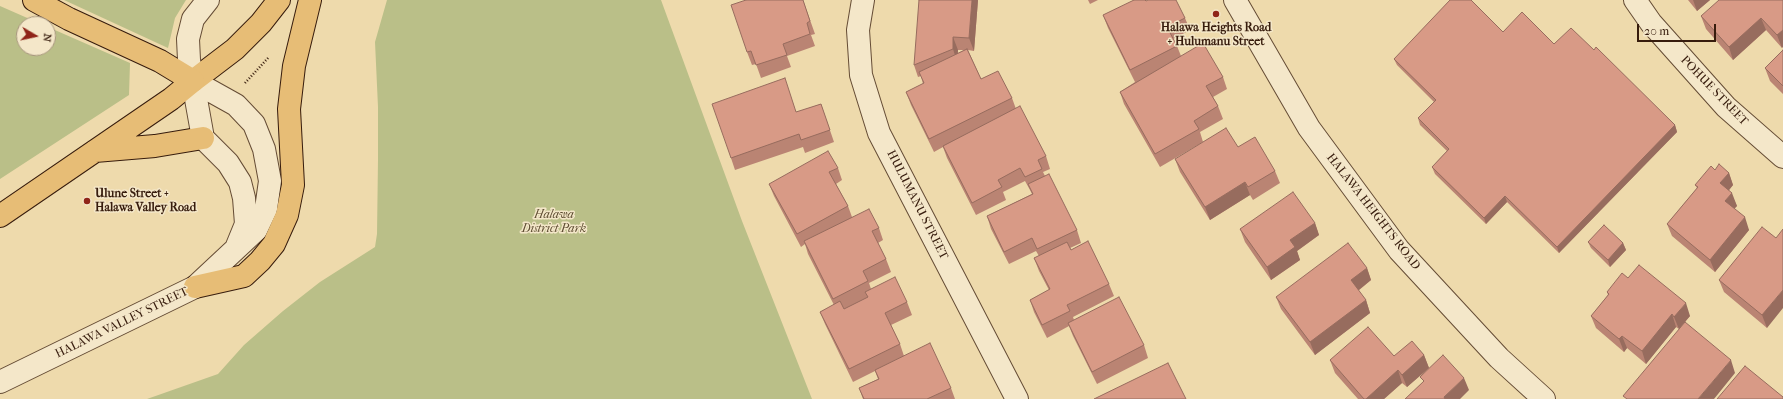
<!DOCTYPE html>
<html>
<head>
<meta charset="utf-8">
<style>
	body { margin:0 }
	#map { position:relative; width:1783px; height:399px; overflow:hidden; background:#eedaac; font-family:"IM FELL French Canon",serif }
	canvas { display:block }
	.north { position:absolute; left:16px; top:16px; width:40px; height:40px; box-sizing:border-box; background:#f4e7c9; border:1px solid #a8967e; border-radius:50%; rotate:99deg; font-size:11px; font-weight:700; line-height:16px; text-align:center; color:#371c0d }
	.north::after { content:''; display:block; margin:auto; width:14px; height:18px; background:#8f2418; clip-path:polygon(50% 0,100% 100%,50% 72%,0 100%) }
	.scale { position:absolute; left:1637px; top:24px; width:79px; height:18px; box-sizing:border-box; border:2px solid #371c0d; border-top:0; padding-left:5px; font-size:12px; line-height:14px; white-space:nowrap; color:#371c0d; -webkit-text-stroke:3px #f4e7c9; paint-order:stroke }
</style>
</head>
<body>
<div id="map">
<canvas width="1783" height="399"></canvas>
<div class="north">N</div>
<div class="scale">20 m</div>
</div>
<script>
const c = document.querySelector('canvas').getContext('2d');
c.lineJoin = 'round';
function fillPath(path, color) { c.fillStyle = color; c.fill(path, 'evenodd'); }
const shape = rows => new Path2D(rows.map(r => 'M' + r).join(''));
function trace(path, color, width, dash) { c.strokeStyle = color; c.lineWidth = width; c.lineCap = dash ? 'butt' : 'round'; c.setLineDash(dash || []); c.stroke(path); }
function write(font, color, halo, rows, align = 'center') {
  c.font = font + ' "IM FELL French Canon",serif'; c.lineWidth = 3; c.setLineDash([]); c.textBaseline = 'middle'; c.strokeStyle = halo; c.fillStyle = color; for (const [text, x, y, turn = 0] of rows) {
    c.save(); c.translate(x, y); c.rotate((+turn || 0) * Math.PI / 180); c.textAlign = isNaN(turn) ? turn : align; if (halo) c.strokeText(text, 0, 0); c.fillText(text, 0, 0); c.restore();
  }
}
fillPath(shape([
	[64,0,186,0,175,18,168,48],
	[387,0,661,0,742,221,812,399,147,399,218,374,244,345,283,311,320,282,375,247,377,234,378,160,378,107,375,42],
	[0,6,41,24,24,24,24,48,48,48,48,27,130,63,129,95,0,179]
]), '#babf88');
const minor = shape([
	[208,0,193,19,188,39,189,60,203,138,228,163,240,182,244,198,246,224,237,246],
	[863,0,858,30,861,75,879,133,1017,399],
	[1235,0,1309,128,1399,250,1499,358,1544,399],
	[1635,0,1651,23,1726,107,1783,157],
	[0,382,195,287,256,230,266,209,270,181,264,149,254,124,236,105,193,81]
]);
const major = shape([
	[193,81,235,49,261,23,279,0],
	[195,287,244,276,260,261,274,244,287,215,293,185,289,109,294,66,310,0]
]);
const highway = shape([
	[95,151,155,146,203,138],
	[0,216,171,99,193,81,160,61,69,19,34,0]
]);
trace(minor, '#654c35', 24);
trace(major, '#371c0d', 24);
trace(highway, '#371c0d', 24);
trace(shape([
	[245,83,269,57]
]), '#371c0d', 2.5, [1, 2]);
trace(minor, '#f4e7c9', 22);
trace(major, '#e7bd76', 22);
trace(highway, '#e7bd76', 22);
fillPath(shape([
	[803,0,815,34,811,35,815,46,787,56,791,67,761,78,756,64,752,65,747,52],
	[978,0,974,51,968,50,981,79,1012,98,1016,109,1046,156,1050,169,1043,172,1045,176,1077,230,1081,243,1070,248,1071,250,1109,284,1114,296,1073,317,1074,320,1144,345,1148,358,1097,384,1073,336,1069,326,1047,338,1034,312,1030,300,1049,290,1039,271,1034,258,1039,256,1036,251,1009,264,991,229,987,216,1032,194,1030,190,1025,181,1003,192,1006,200,976,215,947,158,943,147,934,152,911,105,906,92,923,84,921,76,918,77,914,65],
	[958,50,964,50,958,53],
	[1088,0,1098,0,1090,4],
	[1688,0,1710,0,1697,11],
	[1783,0,1782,48,1766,30,1733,60,1706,29,1701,16],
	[1146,1,1185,18,1190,30,1173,39,1177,46,1181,56,1223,77,1227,89,1213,97,1218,106,1223,119,1200,132,1203,142,1160,167,1124,104,1120,92,1135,82,1108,28,1103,15],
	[1503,32,1554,44,1594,50,1675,125,1677,132,1559,253,1507,202,1486,224,1435,174,1432,167,1447,151,1420,125,1418,118,1434,102,1397,65,1394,59],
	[1783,50,1783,94,1770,81,1765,68],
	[821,104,834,142,805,153,803,147,735,170,731,158,797,112],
	[1238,147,1275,171,1280,183,1253,200,1250,195,1210,220,1180,172,1175,159],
	[838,168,842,180,836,184,848,206,852,217,879,228,883,240,878,243,886,259,891,272,869,283,871,289,907,302,912,315,891,325,900,344,904,356,951,388,955,399,863,399,859,388,878,379,875,371,853,382,825,324,820,312,834,305,808,254,805,244,801,247,774,196,769,184],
	[1715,170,1729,173,1733,185,1729,190,1737,206,1734,208,1749,230,1715,272,1672,236,1667,224,1697,188,1695,185],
	[1315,223,1319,235,1297,251,1300,260,1271,280,1245,242,1240,229],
	[1776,238,1767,328,1724,292,1719,280],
	[1588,242,1623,243,1626,250,1610,267,1591,248],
	[1367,268,1371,280,1358,291,1366,300,1370,313,1315,355,1281,309,1276,297],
	[1628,278,1690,316,1679,329,1676,327,1646,364,1627,348,1624,352,1596,328,1591,316,1608,295,1607,292],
	[1424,355,1429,368,1407,387,1402,383,1384,399,1358,399,1335,373,1330,360]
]), '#ba8473');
fillPath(shape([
	[972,0,978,0,974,51,969,38],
	[1693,0,1710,0,1697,11],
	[1761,18,1766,30,1733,60,1729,47],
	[1783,30,1783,47,1782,48,1777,35],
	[953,37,958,50,957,62,953,49],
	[1675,125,1677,132,1559,253,1557,247],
	[1729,173,1733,185,1725,195,1720,183],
	[1245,182,1250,195,1210,220,1205,207],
	[1732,193,1737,206,1730,214,1725,201],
	[1505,196,1507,202,1486,224,1484,218],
	[1745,217,1749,230,1715,272,1710,260],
	[1315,223,1319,235,1297,251,1300,260,1271,280,1267,267,1290,240],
	[1623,243,1626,250,1610,267,1608,260],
	[1367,268,1371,280,1355,293,1351,280],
	[1783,290,1783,308,1767,328,1762,315],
	[1366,300,1370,313,1315,355,1310,342],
	[1686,303,1690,316,1679,329,1674,317],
	[1672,314,1676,327,1646,364,1642,351],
	[1622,336,1627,348,1624,352,1619,339],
	[1424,355,1429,368,1407,387,1402,375],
	[1731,360,1735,373,1714,399,1698,399],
	[1398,370,1402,383,1384,399,1366,399],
	[1464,378,1469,390,1460,399,1444,399,1444,397]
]), '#976c5e');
const building = shape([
	[746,0,803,0,810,21,807,23,810,34,783,44,787,55,756,65,751,51,747,52,731,5,746,0],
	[919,0,972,0,969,38,953,37,953,49,914,65,919,0],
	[1134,0,1145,0,1146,1,1148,0,1176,0,1185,18,1167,27,1177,46,1130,70,1103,15,1134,0],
	[1450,0,1471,0,1503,32,1522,12,1554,44,1571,28,1594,50,1596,47,1675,125,1557,247,1505,196,1484,218,1432,167,1449,149,1418,118,1436,100,1394,59,1450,0],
	[1719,0,1783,0,1783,30,1777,35,1761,18,1729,47,1701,16,1719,0],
	[1203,43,1223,77,1206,86,1218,106,1194,121,1199,129,1155,154,1120,92,1203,43],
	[967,49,981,79,998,71,1012,98,929,139,906,92,924,83,919,72,967,49],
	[1783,50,1783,86,1765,68,1783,50],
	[785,78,796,112,821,104,830,130,801,140,799,134,731,158,712,104,785,78],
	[1020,106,1046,156,1038,160,1042,169,1025,177,1020,168,998,180,1002,187,972,203,943,146,1020,106],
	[1226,128,1238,147,1255,137,1275,171,1248,187,1245,182,1205,207,1175,159,1226,128],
	[828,151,838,168,829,172,848,206,797,234,769,184,828,151],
	[1719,164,1729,173,1720,183,1732,193,1725,201,1745,217,1710,260,1667,224,1698,187,1695,185,1711,166,1715,170,1719,164],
	[1049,174,1077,230,1037,249,1032,238,1004,252,987,216,1033,194,1028,184,1049,174],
	[1293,192,1315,223,1290,240,1295,247,1267,267,1240,229,1293,192],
	[869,209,879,228,872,231,886,259,863,271,868,281,833,299,804,241,869,209],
	[1604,225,1623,243,1608,260,1588,242,1604,225],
	[1762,227,1776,238,1783,229,1783,290,1762,315,1719,280,1762,227],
	[1088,241,1109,284,1067,305,1070,311,1042,325,1030,300,1050,289,1034,258,1067,242,1071,250,1088,241],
	[1348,243,1367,268,1351,280,1366,300,1310,342,1276,297,1348,243],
	[1639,265,1686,303,1674,317,1672,314,1642,351,1622,336,1619,339,1591,316,1609,294,1607,292,1622,273,1628,278,1639,265],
	[895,277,907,302,885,313,900,344,849,369,820,312,840,301,844,309,868,297,865,292,895,277],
	[1119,297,1144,345,1092,372,1068,323,1119,297],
	[1685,322,1731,360,1698,399,1627,399,1623,396,1685,322],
	[1368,327,1394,356,1412,341,1424,355,1402,375,1398,370,1366,399,1364,399,1330,360,1368,327],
	[930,343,951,388,927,399,864,399,859,388,879,379,875,370,930,343],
	[1443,355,1464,378,1444,397,1445,399,1405,399,1424,381,1420,377,1443,355],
	[1168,363,1186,399,1094,399,1168,363],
	[1745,366,1783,397,1783,399,1717,399,1745,366]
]);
fillPath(building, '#d89a86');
trace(building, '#976c5e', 1);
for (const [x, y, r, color] of [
	[1216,14,4,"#8f2418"],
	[87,201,4,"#8f2418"]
]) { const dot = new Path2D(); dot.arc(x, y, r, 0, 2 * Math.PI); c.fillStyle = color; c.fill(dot); trace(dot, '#f4e7c9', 1.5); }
write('bold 12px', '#371c0d', '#f4e7c9', [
	["Halawa Heights Road",1216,28],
	["+ Hulumanu Street",1216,42],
	["Ulune Street +",95,194,"left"],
	["Halawa Valley Road",95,208,"left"]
]);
write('12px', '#371c0d', '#f4e7c9', [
	["POHUE STREET",1714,91,46],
	["HULUMANU STREET",917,205,63],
	["HALAWA HEIGHTS ROAD",1373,212,52],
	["HALAWA VALLEY STREET",122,323,-26]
]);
write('italic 12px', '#5e4d32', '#f4e7c9', [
	["Halawa",554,215],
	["District Park",554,229]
]);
</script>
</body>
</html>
